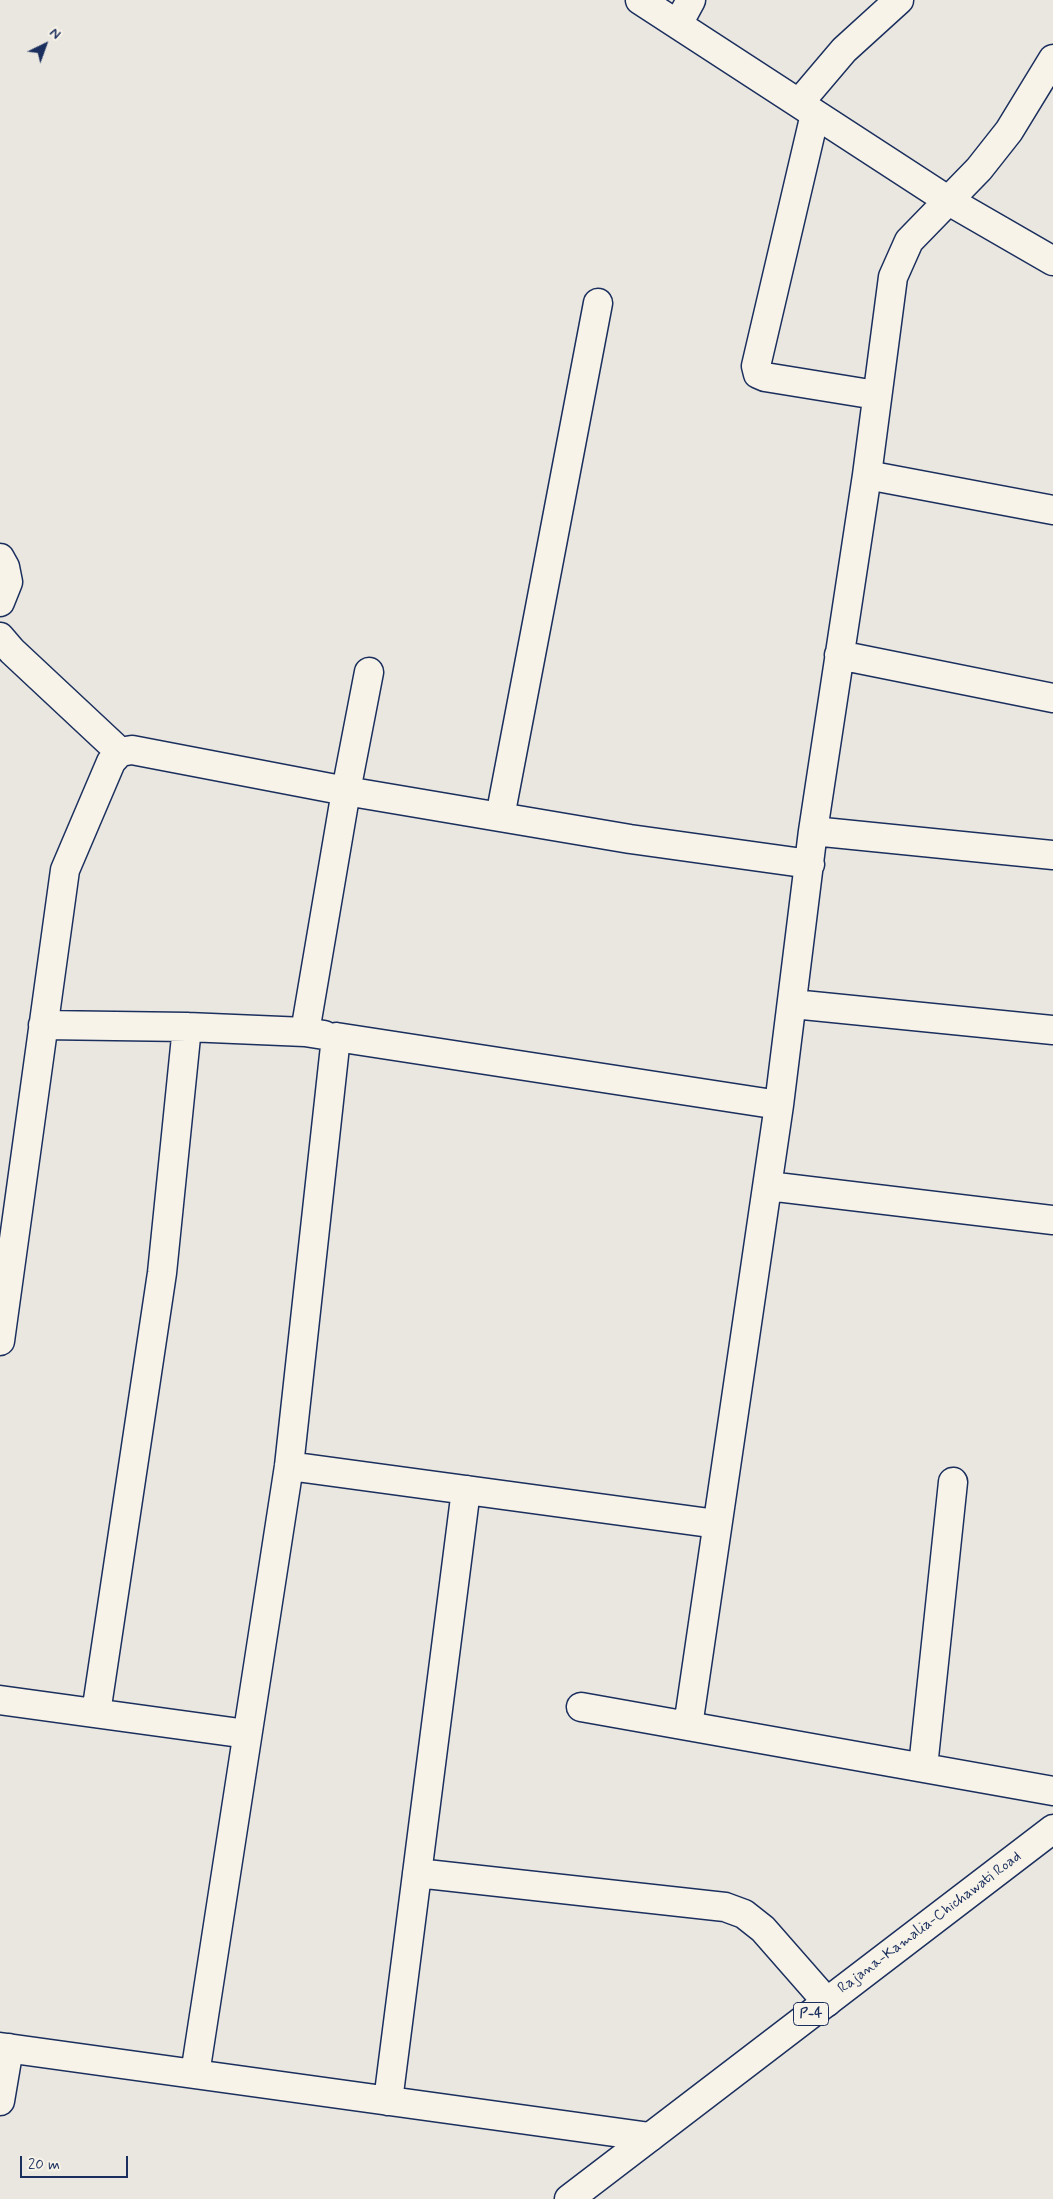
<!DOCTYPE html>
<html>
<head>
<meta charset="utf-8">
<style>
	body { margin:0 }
	#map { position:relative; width:1053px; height:2199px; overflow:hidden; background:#eae7e0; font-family:Mynerve,sans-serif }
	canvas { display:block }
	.north { position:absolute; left:20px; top:20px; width:50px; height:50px; -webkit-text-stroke:4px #f7f3e8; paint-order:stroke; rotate:42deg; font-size:14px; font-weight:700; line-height:20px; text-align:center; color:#1b2f5e }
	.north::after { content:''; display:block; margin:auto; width:18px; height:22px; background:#1b2f5e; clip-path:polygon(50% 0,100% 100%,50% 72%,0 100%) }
	.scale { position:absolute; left:20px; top:2156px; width:108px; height:22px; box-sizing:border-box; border:2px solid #1b2f5e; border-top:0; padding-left:6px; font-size:15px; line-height:18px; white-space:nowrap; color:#1b2f5e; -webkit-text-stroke:4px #f7f3e8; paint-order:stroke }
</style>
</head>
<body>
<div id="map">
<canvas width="1053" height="2199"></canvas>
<div class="north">N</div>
<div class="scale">20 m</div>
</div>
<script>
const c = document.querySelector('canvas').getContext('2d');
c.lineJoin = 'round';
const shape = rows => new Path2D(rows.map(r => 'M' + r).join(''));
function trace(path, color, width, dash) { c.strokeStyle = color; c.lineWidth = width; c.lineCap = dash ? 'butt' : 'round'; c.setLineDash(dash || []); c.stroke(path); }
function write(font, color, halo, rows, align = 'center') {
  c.font = font + ' Mynerve,sans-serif'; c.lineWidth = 5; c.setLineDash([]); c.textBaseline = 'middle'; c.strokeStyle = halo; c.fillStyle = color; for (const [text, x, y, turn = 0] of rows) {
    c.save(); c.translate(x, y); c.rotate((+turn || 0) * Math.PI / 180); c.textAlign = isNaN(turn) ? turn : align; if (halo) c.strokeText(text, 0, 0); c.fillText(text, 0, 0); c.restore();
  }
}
const minor = shape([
	[640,0,949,201,1053,261],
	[678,24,691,0],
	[799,103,844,50,899,0],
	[815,114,756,366,758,374,765,377,876,395],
	[867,475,1053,510],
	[0,558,5,567,8,582,0,602],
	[0,637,12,651,120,752],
	[839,655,1053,698],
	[500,817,598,303],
	[813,831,1053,855],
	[793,1004,1053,1030],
	[43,1025,187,1027,305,1032,324,1035],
	[305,1032,346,791,369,672],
	[768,1186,1053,1220],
	[0,1341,65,870,111,762,120,752,132,750,346,791,630,839,810,864],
	[289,1466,717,1524],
	[0,1700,247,1734],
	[581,1707,1053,1791],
	[96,1713,162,1273,187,1027],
	[688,1726,779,1105,813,831,867,475,893,277,909,241,979,169,1009,131,1053,59],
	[923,1767,953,1482],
	[417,1873,725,1907,744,1914,763,1929,827,2002],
	[0,2047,650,2137],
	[195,2074,289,1466,336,1037,779,1105],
	[0,2101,9,2048],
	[388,2101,466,1490]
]);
const primary = shape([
	[569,2199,1053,1829]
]);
trace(minor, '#1b2f5e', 31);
trace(primary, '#1b2f5e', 31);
trace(minor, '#f7f3e8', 28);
trace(primary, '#f7f3e8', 28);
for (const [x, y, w] of [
	[811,2014,35]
]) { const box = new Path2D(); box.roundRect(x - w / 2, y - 11.5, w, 23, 4); c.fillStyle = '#f7f3e8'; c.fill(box); trace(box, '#1b2f5e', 1); }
write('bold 14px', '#1b2f5e', null, [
	["P-4",811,2014]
]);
write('15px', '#1b2f5e', '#f7f3e8', [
	["Rajana-Kamalia-Chichawati Road",930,1923,-37]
]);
</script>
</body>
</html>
